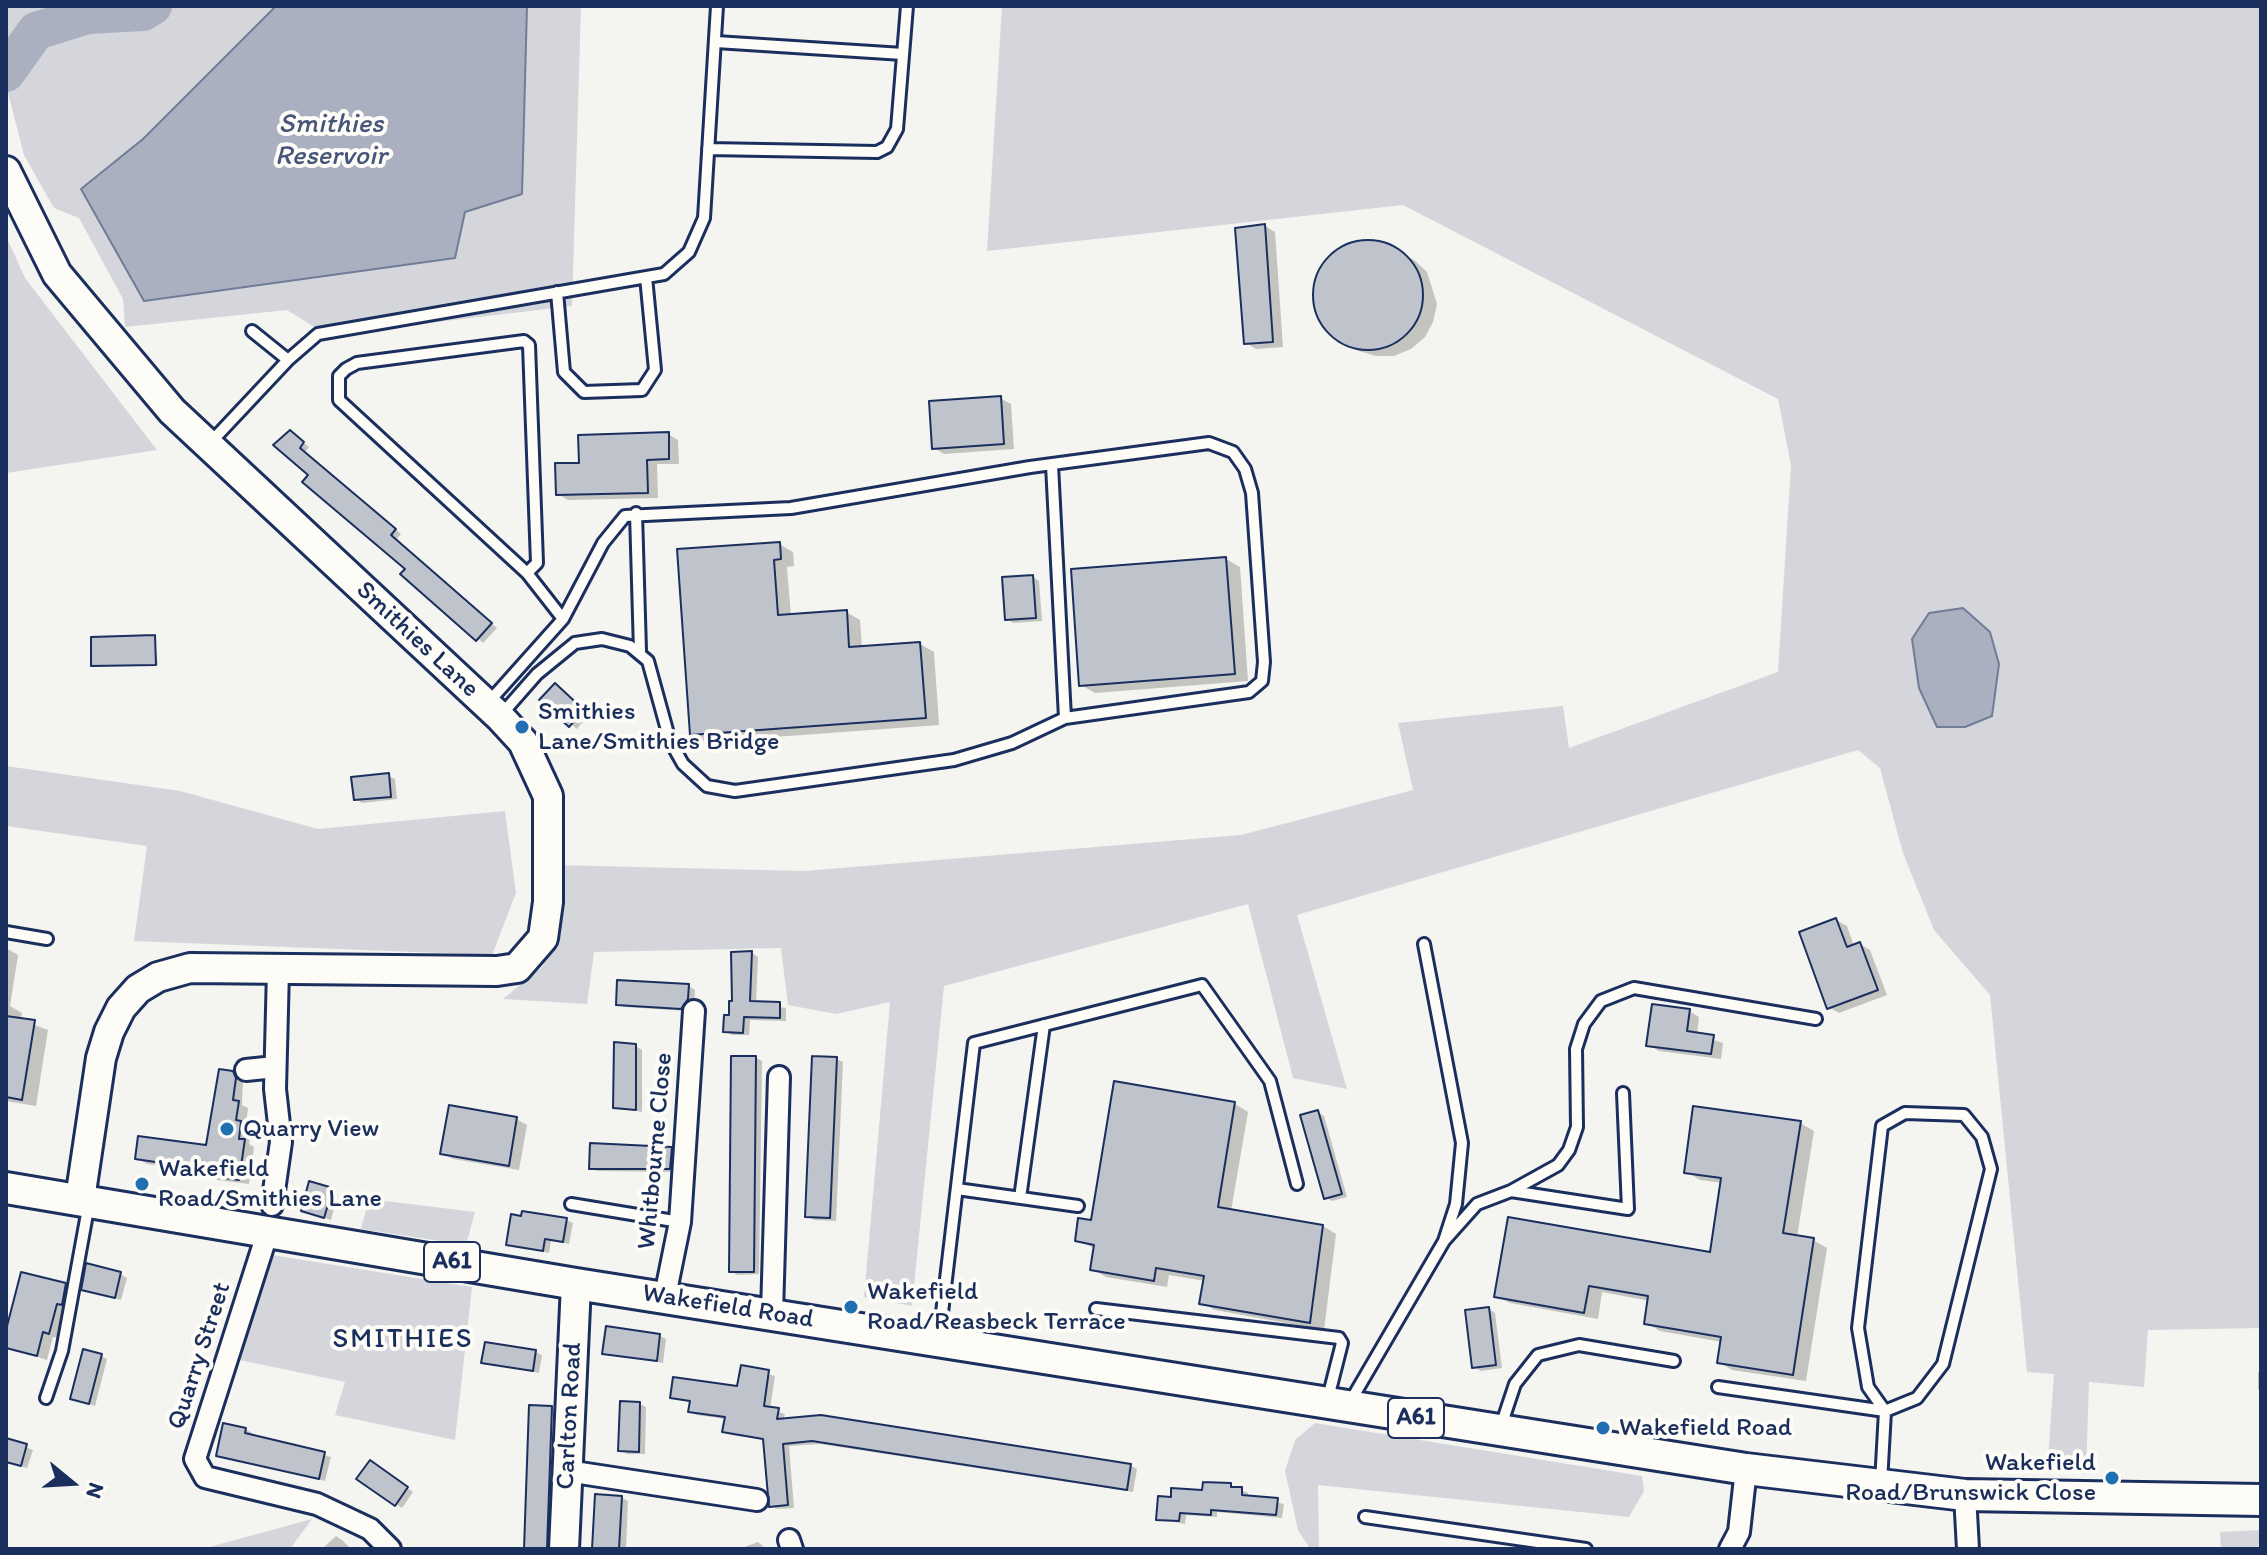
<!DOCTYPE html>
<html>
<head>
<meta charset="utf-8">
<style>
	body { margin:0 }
	#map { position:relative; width:2267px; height:1555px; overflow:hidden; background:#f4f4f1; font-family:Itim,sans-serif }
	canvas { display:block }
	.frame { position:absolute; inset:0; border:8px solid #1b2f5e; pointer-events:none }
	.north { position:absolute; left:32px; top:1443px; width:80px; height:80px; -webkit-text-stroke:6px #fdfcf7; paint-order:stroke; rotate:108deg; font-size:22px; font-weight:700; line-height:32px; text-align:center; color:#1b2f5e }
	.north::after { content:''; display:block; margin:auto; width:28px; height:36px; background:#1b2f5e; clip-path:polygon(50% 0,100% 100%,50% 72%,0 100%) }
</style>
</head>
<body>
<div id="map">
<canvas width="2267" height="1555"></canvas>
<div class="frame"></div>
<div class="north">N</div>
</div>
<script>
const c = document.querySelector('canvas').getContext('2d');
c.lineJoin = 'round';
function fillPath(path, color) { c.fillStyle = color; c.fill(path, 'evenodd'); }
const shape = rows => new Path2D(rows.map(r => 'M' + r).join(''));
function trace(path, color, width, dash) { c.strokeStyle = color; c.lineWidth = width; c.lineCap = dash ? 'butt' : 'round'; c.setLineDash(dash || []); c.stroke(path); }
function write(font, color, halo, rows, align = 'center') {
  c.font = font + ' Itim,sans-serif'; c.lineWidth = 8; c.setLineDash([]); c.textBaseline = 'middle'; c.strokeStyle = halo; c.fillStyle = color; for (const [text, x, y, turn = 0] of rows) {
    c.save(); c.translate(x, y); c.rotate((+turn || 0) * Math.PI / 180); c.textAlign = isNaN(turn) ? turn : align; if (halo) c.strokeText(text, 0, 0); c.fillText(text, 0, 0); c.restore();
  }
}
fillPath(shape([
	[6,6,276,6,143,139,81,189,465,212,522,193,527,6,581,6,572,306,327,335,287,310,125,327,123,299,79,218,54,208,24,155,6,85],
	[1002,6,2261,6,2261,1328,2148,1330,2144,1387,2089,1382,2086,1475,2048,1459,2054,1374,2027,1372,1990,995,1934,930,1903,853,1880,768,1858,750,1297,915,1347,1089,1293,1078,1248,904,944,986,912,1306,864,1297,890,1002,836,1014,788,1005,781,948,594,952,587,1004,503,999,543,966,554,865,804,871,1241,835,1413,790,1398,723,1563,706,1569,748,1778,672,1791,465,1778,399,1403,205,987,251],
	[6,236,25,278,157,450,6,473],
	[6,766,180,791,318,829,505,811,516,893,492,955,134,941,147,846,6,826],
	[369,1199,475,1212,466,1245,361,1229],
	[272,1255,472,1287,455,1440,335,1415,345,1382,235,1359],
	[1315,1423,1642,1476,1644,1491,1629,1517,1318,1485,1319,1549,1310,1549,1298,1530,1285,1471,1295,1440],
	[312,1519,290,1549,202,1549],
	[2261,1530,2261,1549,2221,1549,2220,1532]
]), '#d4d6db');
const water = shape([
	[276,6,527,6,522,194,465,212,455,258,144,301,81,189,143,139,276,6],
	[1963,608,1990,632,1999,664,1992,716,1965,727,1937,727,1919,688,1912,639,1929,613,1963,608]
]);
fillPath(water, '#aab0bf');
trace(water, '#717c98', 2);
fillPath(shape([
	[1265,226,1275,232,1283,347,1256,349,1246,343],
	[1384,244,1414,260,1427,272,1437,304,1433,322,1425,337,1411,349,1394,356,1376,356,1359,351,1329,331,1319,316,1315,298,1324,266,1350,245],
	[1000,398,1011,404,1014,449,944,454,934,448],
	[290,432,309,447,305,452,401,534,396,540,497,628,483,643,276,445],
	[668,434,678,440,679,464,657,464,658,498,568,500,558,494,581,464],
	[779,544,793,552,794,566,787,567,791,616,846,612,860,620,862,649,920,644,934,652,939,725,706,742,692,734],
	[1226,559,1240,567,1248,681,1095,693,1081,685],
	[1033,577,1039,581,1042,621,1013,623,1007,619],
	[154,637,158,665,93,665],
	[556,685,589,714,577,729,542,700],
	[388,776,395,779,397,799,362,803,356,799],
	[1836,920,1847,926,1854,946,1860,944,1870,950,1887,995,1839,1013,1828,1007],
	[6,948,18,955,10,1006,22,1013,21,1020,48,1030,36,1106,6,1101],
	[752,953,758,957,756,1004,786,1008,786,1021,750,1020,749,1035,732,1035,725,1031],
	[619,982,689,986,695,990,694,1003,688,1011,624,1007,618,1004],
	[1689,1011,1699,1017,1697,1035,1723,1043,1721,1059,1659,1051,1649,1045],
	[635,1046,642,1050,642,1112,615,1107],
	[756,1058,762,1061,759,1274,737,1275,731,1271],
	[836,1059,843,1062,836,1221,814,1220,808,1216],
	[232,1073,243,1079,242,1105,248,1108,246,1126,251,1129,249,1144,254,1147,249,1184,187,1176,177,1168,147,1164,137,1158,207,1147],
	[1116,1084,1235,1104,1248,1112,1231,1211,1323,1226,1336,1234,1324,1330,1215,1310,1201,1303,1205,1281,1169,1275,1167,1287,1106,1277,1092,1269,1096,1249,1077,1240,1092,1222],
	[1318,1112,1324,1116,1347,1197,1332,1201,1325,1197],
	[516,1119,527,1125,519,1170,453,1159,443,1153],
	[1800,1123,1814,1131,1797,1237,1813,1240,1827,1248,1806,1381,1732,1370,1719,1362,1722,1342,1660,1331,1646,1323,1650,1301,1602,1292,1598,1319,1510,1303,1496,1296,1711,1255,1723,1183,1700,1180,1687,1172],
	[671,1149,678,1152,676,1172,597,1171,591,1168],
	[332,1190,338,1194,331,1220,303,1210],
	[566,1220,573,1223,569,1244,551,1241,549,1253,508,1244],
	[120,1274,127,1278,121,1300,84,1289],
	[65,1285,76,1291,59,1338,53,1337,47,1360,6,1347,6,1338],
	[1489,1309,1495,1313,1502,1368,1481,1371,1474,1367],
	[660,1336,666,1339,663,1363,604,1353],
	[535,1352,542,1355,539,1373,484,1362],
	[101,1356,107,1359,95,1406,72,1398],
	[743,1368,775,1376,770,1409,785,1414,783,1420,821,1417,1131,1466,1137,1469,1133,1492,820,1444,789,1446,794,1508,777,1509,771,1506,765,1440,731,1435,724,1431,726,1419,697,1415,690,1411,691,1403,672,1397,739,1389],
	[2258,1372,2261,1372,2261,1391,2258,1389],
	[640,1404,646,1407,645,1454,627,1454,620,1450],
	[552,1408,558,1411,554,1549,526,1549],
	[245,1429,252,1433,251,1437,331,1457,325,1481,218,1455],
	[6,1440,33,1450,27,1468,6,1462],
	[376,1466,413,1492,402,1508,396,1504],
	[1230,1485,1248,1493,1248,1497,1284,1504,1282,1518,1217,1512,1217,1517,1186,1515,1185,1524,1158,1519,1173,1499],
	[622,1498,628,1501,626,1549,594,1549],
	[336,1536,342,1540,351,1549,322,1549],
	[758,1542,766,1549,739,1549]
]), '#0003');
trace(shape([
	[6,73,36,31,87,15,143,12,153,6]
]), '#aab0bf', 38);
const building = shape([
	[1265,224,1273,342,1244,344,1235,228,1265,224],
	'1313 295a55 55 0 1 1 110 0a55 55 0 1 1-110 0Z',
	[1001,396,1004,444,932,449,929,401,1001,396],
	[290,430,304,442,300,448,396,529,391,535,492,623,476,641,400,574,405,569,302,482,308,475,273,445,290,430],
	[669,432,669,459,647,460,648,493,556,495,555,463,579,463,578,435,669,432],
	[780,542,781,559,774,560,778,615,847,610,849,647,920,642,926,718,690,735,677,549,780,542],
	[1226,557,1235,674,1079,686,1071,569,1226,557],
	[1033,575,1036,618,1005,620,1002,577,1033,575],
	[155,635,156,665,91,666,91,637,155,635],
	[555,683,584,710,569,727,539,700,555,683],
	[389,773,391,797,354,800,351,777,389,773],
	[1836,918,1847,947,1860,942,1878,990,1827,1009,1799,932,1836,918],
	[752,951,750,1001,780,1002,780,1018,744,1017,743,1033,723,1032,724,1015,729,1015,729,1001,732,1001,731,952,752,951],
	[617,980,689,984,688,999,681,1009,616,1005,617,980],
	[1652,1004,1690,1009,1687,1031,1714,1035,1711,1054,1646,1046,1652,1004],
	[6,1016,35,1020,22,1100,6,1097,6,1016],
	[614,1042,636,1044,636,1110,613,1108,614,1042],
	[731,1056,756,1056,754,1272,729,1272,731,1056],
	[812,1056,837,1057,830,1218,805,1217,812,1056],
	[219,1069,233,1071,236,1078,233,1100,239,1101,236,1120,241,1121,239,1139,245,1139,239,1180,175,1171,176,1165,135,1159,138,1136,206,1145,219,1069],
	[1114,1081,1235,1102,1218,1207,1323,1225,1310,1323,1199,1304,1204,1276,1156,1268,1154,1281,1090,1270,1094,1245,1075,1241,1078,1218,1091,1220,1114,1081],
	[449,1105,517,1117,509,1166,440,1154,449,1105],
	[1693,1106,1801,1121,1783,1233,1814,1238,1793,1375,1717,1363,1721,1337,1644,1324,1648,1296,1589,1286,1584,1313,1494,1297,1508,1217,1710,1252,1721,1178,1684,1173,1693,1106],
	[1318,1110,1342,1194,1324,1199,1300,1115,1318,1110],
	[590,1143,672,1147,670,1169,589,1169,590,1143],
	[309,1181,333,1188,324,1218,301,1211,309,1181],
	[522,1211,567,1218,563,1242,545,1239,543,1251,506,1245,511,1214,521,1216,522,1211],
	[86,1263,121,1272,115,1298,81,1290,86,1263],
	[21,1272,66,1283,62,1305,57,1304,49,1334,43,1332,37,1356,6,1348,6,1330,21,1272],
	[1489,1307,1496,1365,1472,1368,1465,1310,1489,1307],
	[606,1326,660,1334,657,1361,602,1354,606,1326],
	[485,1342,536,1350,533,1371,481,1363,485,1342],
	[83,1349,102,1354,89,1404,70,1399,83,1349],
	[741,1365,769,1370,764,1406,779,1408,777,1419,821,1415,1131,1464,1127,1490,812,1441,783,1444,788,1505,769,1507,763,1439,722,1432,725,1417,688,1412,690,1401,670,1398,673,1377,737,1386,741,1365],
	[620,1401,640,1402,639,1452,618,1451,620,1401],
	[529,1405,552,1406,547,1549,524,1549,529,1405],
	[223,1423,246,1428,245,1433,325,1452,319,1479,216,1456,223,1423],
	[6,1438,27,1444,21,1466,6,1462,6,1438],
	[370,1460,408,1487,395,1506,356,1479,370,1460],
	[1203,1482,1231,1483,1231,1487,1242,1487,1242,1495,1278,1498,1276,1515,1211,1510,1211,1515,1180,1513,1179,1521,1156,1520,1158,1496,1171,1497,1171,1488,1202,1490,1203,1482],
	[595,1494,622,1496,619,1549,592,1549,595,1494]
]);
fillPath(building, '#bfc3cc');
trace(building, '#1b2f5e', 2);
const lane = shape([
	[716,42,903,54],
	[708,149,877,152,887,147,897,129,907,6],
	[557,292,564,372,584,392,642,390,655,370,646,277],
	[252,331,288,360],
	[211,442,288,360,318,334,664,274,689,252,704,218,717,6],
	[1052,465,1065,718],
	[636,513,640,651],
	[527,573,537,563,529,345,524,341,357,363,346,369,339,376,339,400,527,573,563,619],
	[487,704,563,619,603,543,625,516,791,508,1030,467,1209,443,1233,452,1245,469,1252,493,1264,662,1262,681,1249,692,1065,718,1012,743,954,760,735,791,707,786,683,764,670,741,648,661,630,646,602,639,575,643,537,674,501,715],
	[6,932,47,939],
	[957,1189,1078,1206],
	[1511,1191,1628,1209,1623,1093],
	[1020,1198,1044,1025],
	[571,1204,680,1222],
	[1444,1241,1477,1204,1511,1191,1558,1165,1569,1150,1577,1127,1576,1049,1584,1024,1601,1001,1634,988,1816,1019],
	[1096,1309,1339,1338,1342,1343,1327,1402],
	[939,1338,974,1043,1202,985,1270,1081,1297,1184],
	[1718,1387,1885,1411,1917,1398,1943,1364,1991,1169,1982,1137,1964,1115,1905,1113,1882,1126,1858,1328,1868,1387,1885,1411,1881,1483],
	[46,1398,62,1351,89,1203],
	[1350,1402,1444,1241,1456,1204,1462,1143,1424,944],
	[1500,1429,1515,1384,1538,1355,1579,1345,1674,1361],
	[1365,1517,1586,1549]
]);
const street = shape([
	[246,1070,275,1067],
	[272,1205,281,1142,275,1089,278,970],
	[268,1231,195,1459,205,1477,317,1504,370,1529,390,1549],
	[665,1296,680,1222,694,1011],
	[772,1313,779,1077],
	[567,1471,757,1500],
	[1965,1495,1968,1549],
	[789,1540,792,1549],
	[1730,1549,1739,1532,1746,1469]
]);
const secondary = shape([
	[6,171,57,274,172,411,500,717,523,742,548,796,548,902,543,938,517,968,497,971,190,968,158,977,138,989,121,1008,109,1032,101,1058,80,1199],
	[564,1549,576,1284]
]);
const primary = shape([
	[6,1188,576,1284,1746,1469,1965,1495,2261,1500]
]);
trace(lane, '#1b2f5e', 16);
trace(street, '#1b2f5e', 26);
trace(secondary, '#1b2f5e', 34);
trace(primary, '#1b2f5e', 36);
trace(lane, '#fdfcf7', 10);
trace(street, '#fdfcf7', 20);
trace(secondary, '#fdfcf7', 28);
trace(primary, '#fdfcf7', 30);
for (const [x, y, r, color] of [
	[522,727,8,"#1f6fb2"],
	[227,1129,8,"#1f6fb2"],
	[142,1184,8,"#1f6fb2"],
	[851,1307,8,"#1f6fb2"],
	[1603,1428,8,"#1f6fb2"],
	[2112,1478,8,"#1f6fb2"]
]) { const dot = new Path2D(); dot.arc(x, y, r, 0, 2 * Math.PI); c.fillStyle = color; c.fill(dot); trace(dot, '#fdfcf7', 3); }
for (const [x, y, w] of [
	[452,1262,56],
	[1416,1418,56]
]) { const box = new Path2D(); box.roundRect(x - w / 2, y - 20, w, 40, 6); c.fillStyle = '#fdfcf7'; c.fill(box); trace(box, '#1b2f5e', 2); }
write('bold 24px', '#1b2f5e', null, [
	["A61",452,1262],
	["A61",1416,1418]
]);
write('26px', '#1b2f5e', '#fdfcf7', [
	["Smithies Lane",417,640,43],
	["Whitbourne Close",656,1151,-85],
	["Wakefield Road",728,1307,9],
	["Quarry Street",200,1356,-72],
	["Carlton Road",570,1416,-87]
]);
write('26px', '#1b2f5e', '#fdfcf7', [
	["Smithies",538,712],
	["Lane/Smithies Bridge",538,742],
	["Quarry View",243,1129],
	["Wakefield",158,1169],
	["Road/Smithies Lane",158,1199],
	["Wakefield",867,1292],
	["Road/Reasbeck Terrace",867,1322],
	["Wakefield Road",1619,1428],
	["Wakefield",2096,1463,"right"],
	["Road/Brunswick Close",2096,1493,"right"]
], 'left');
write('italic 28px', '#46567b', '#fdfcf7', [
	["Smithies",331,125],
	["Reservoir",331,157]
]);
c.letterSpacing = '2px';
write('28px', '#1b2f5e', '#fdfcf7', [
	["SMITHIES",403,1340]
]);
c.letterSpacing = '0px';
</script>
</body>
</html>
